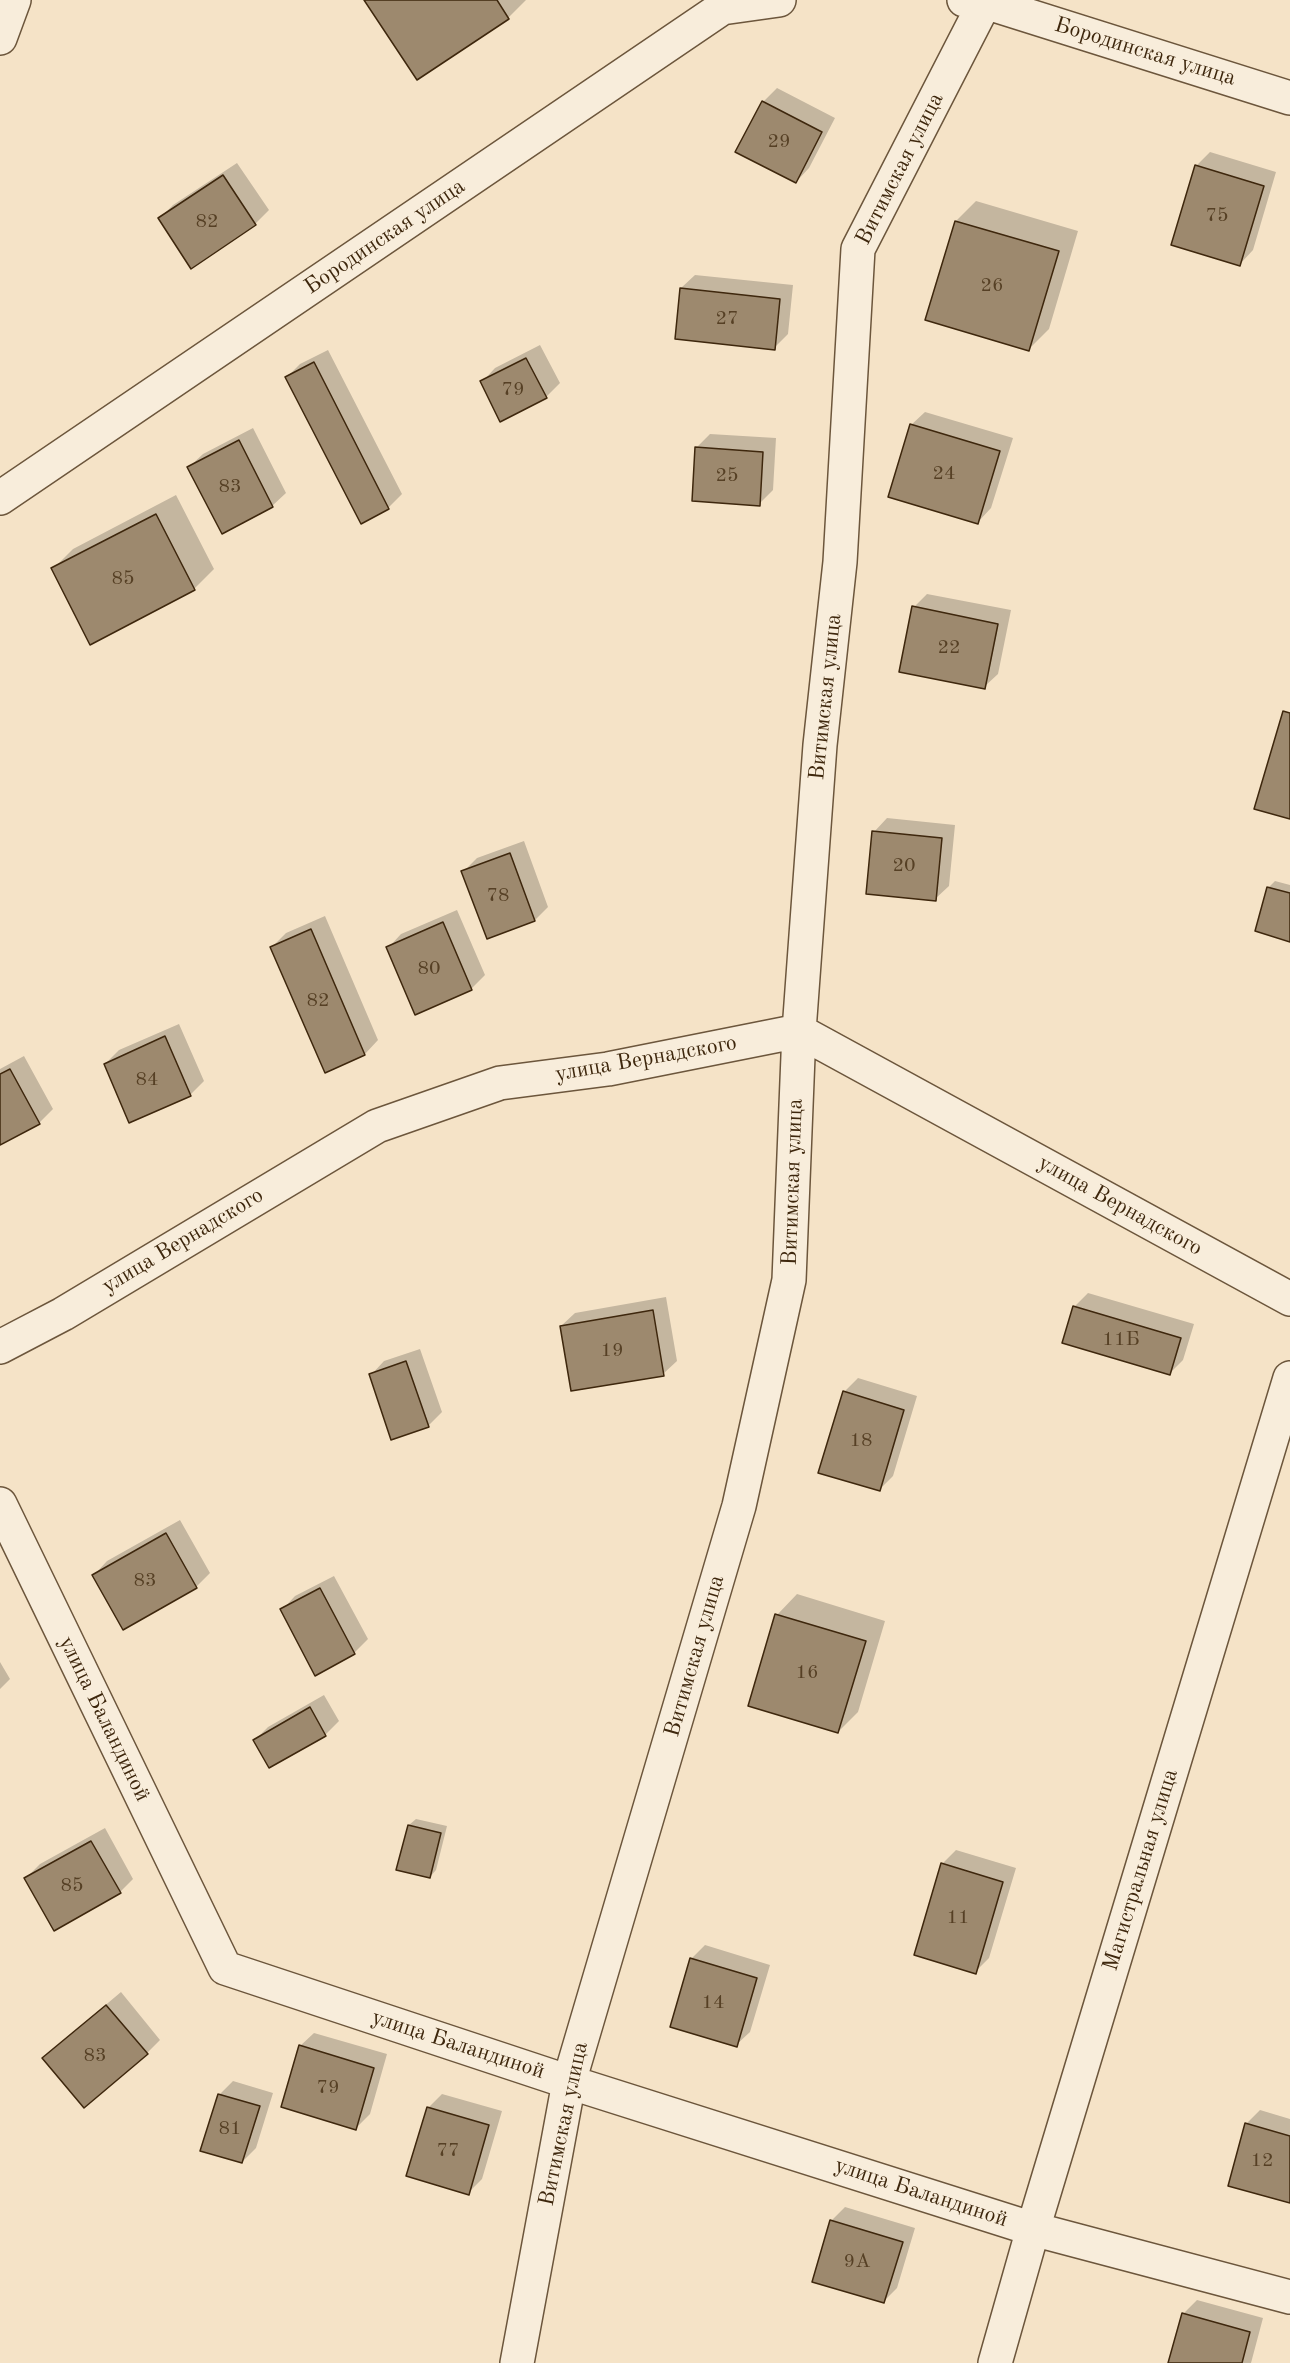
<!DOCTYPE html>
<html>
<head>
<meta charset="utf-8">
<style>
	body { margin:0 }
	canvas { display:block; background:#f5e3c7 }
</style>
</head>
<body>
<canvas width="1290" height="2363"></canvas>
<script>
const c = document.querySelector('canvas').getContext('2d');
c.lineJoin = 'round';
function fillPath(path, color) { c.fillStyle = color; c.fill(path, 'evenodd'); }
const shape = rows => new Path2D(rows.map(r => 'M' + r).join(''));
function trace(path, color, width, dash) { c.strokeStyle = color; c.lineWidth = width; c.lineCap = dash ? 'butt' : 'round'; c.setLineDash(dash || []); c.stroke(path); }
function write(font, color, halo, rows, align = 'center') {
  c.font = font + ' "Old Standard TT",serif'; c.lineWidth = 4.5; c.setLineDash([]); c.textBaseline = 'middle'; c.strokeStyle = halo; c.fillStyle = color; for (const [text, x, y, turn = 0] of rows) {
    c.save(); c.translate(x, y); c.rotate((+turn || 0) * Math.PI / 180); c.textAlign = isNaN(turn) ? turn : align; if (halo) c.strokeText(text, 0, 0); c.fillText(text, 0, 0); c.restore();
  }
}
fillPath(shape([
	[366,0,526,0,508,18,417,78],
	[777,88,835,118,809,168,796,182,763,102],
	[1210,152,1276,172,1253,250,1240,264,1196,166],
	[237,163,269,210,255,224,160,218,173,205],
	[976,201,1078,231,1049,329,1029,349,927,319,956,221],
	[695,275,793,285,788,334,774,348,681,288],
	[540,345,560,383,546,397,482,382,495,368],
	[328,350,402,494,388,508,361,522,287,377,300,364],
	[925,412,1013,438,991,508,978,522,911,425],
	[253,428,286,493,272,506,189,467,203,454],
	[710,434,776,438,773,490,759,504,696,448],
	[176,495,214,569,194,589,53,569,73,549],
	[927,594,1011,610,998,674,984,687,914,607],
	[887,818,955,825,949,886,935,899,874,832],
	[524,841,548,907,535,920,463,872,477,858],
	[1275,881,1290,885,1290,940,1256,930,1269,887],
	[457,910,485,975,471,989,388,948,401,934],
	[325,916,378,1040,365,1054,325,1071,272,947,286,933],
	[179,1024,204,1081,190,1095,105,1064,119,1050],
	[24,1056,53,1109,39,1123,0,1143,0,1069],
	[1088,1293,1194,1324,1183,1360,1169,1374,1074,1307],
	[666,1297,677,1361,663,1374,561,1326,575,1313],
	[420,1349,442,1412,428,1426,371,1375,384,1361],
	[858,1378,917,1396,893,1476,879,1490,844,1392],
	[180,1520,210,1573,196,1587,123,1628,94,1575,107,1561],
	[334,1576,368,1639,354,1653,282,1610,295,1596],
	[797,1594,885,1621,858,1712,838,1732,777,1615],
	[0,1662,10,1679,0,1689],
	[324,1695,339,1721,325,1735,255,1740,268,1727],
	[416,1819,447,1826,436,1870,430,1877,409,1825],
	[105,1828,133,1879,120,1892,26,1878,40,1864],
	[956,1850,1016,1868,989,1958,975,1972,942,1864],
	[705,1945,770,1965,750,2032,736,2045,691,1959],
	[121,1992,160,2040,147,2053,58,2045],
	[314,2033,387,2054,370,2114,356,2128,300,2046],
	[233,2081,273,2093,256,2148,242,2162,219,2095],
	[442,2094,502,2111,482,2179,468,2193,428,2108],
	[1260,2110,1290,2119,1290,2202,1246,2124],
	[845,2207,915,2228,897,2288,883,2302,831,2221],
	[1197,2300,1263,2318,1251,2363,1170,2363,1183,2314]
]), '#0003');
const building = shape([
	[364,0,497,0,509,19,417,80,364,0],
	[762,101,822,132,796,183,735,152,762,101],
	[1195,165,1264,186,1240,266,1171,245,1195,165],
	[223,175,256,225,191,269,158,218,223,175],
	[955,221,1059,251,1029,351,925,320,955,221],
	[680,288,780,299,775,350,675,339,680,288],
	[526,358,547,398,500,422,480,381,526,358],
	[314,362,389,509,361,524,285,377,314,362],
	[910,424,1000,451,978,524,888,497,910,424],
	[239,440,273,507,222,534,187,467,239,440],
	[695,447,763,452,760,506,692,501,695,447],
	[156,514,195,590,90,645,51,568,156,514],
	[912,606,998,624,985,689,899,672,912,606],
	[1283,711,1290,713,1290,819,1254,809,1283,711],
	[872,831,942,838,936,901,866,894,872,831],
	[510,853,535,921,487,939,461,871,510,853],
	[1267,887,1290,893,1290,942,1255,931,1267,887],
	[443,922,472,990,415,1015,386,947,443,922],
	[311,929,365,1055,325,1073,270,947,311,929],
	[165,1036,191,1096,129,1123,104,1064,165,1036],
	[10,1069,40,1124,0,1145,0,1074,10,1069],
	[1073,1306,1181,1338,1170,1375,1062,1343,1073,1306],
	[653,1310,664,1376,571,1391,560,1326,653,1310],
	[406,1361,429,1427,391,1440,369,1374,406,1361],
	[843,1391,904,1410,880,1491,818,1473,843,1391],
	[166,1533,197,1588,123,1630,92,1575,166,1533],
	[320,1588,355,1654,315,1676,280,1609,320,1588],
	[775,1614,866,1641,838,1733,748,1706,775,1614],
	[310,1707,326,1736,269,1768,253,1740,310,1707],
	[408,1825,441,1833,430,1878,396,1870,408,1825],
	[91,1841,121,1893,54,1931,24,1878,91,1841],
	[941,1863,1003,1882,976,1974,914,1955,941,1863],
	[690,1958,757,1978,737,2047,670,2027,690,1958],
	[106,2005,148,2054,84,2108,42,2058,106,2005],
	[299,2045,374,2068,356,2130,281,2107,299,2045],
	[218,2094,260,2106,242,2163,200,2151,218,2094],
	[427,2107,489,2125,469,2195,406,2176,427,2107],
	[1245,2123,1290,2136,1290,2203,1228,2186,1245,2123],
	[830,2220,903,2242,884,2303,812,2282,830,2220],
	[1182,2313,1250,2332,1242,2363,1168,2363,1182,2313]
]);
fillPath(building, '#9d896e');
trace(building, '#3e270d', 1.5);
const street = shape([
	[964,0,985,2,1290,98],
	[0,38,14,0],
	[0,498,722,8,779,0],
	[0,1347,63,1314,377,1126,500,1083,608,1069,799,1031,1290,1299],
	[0,1504,225,1968,569,2082,1033,2229,1290,2297],
	[517,2363,569,2082,739,1506,789,1280,799,1031,820,745,840,562,858,249,986,0],
	[995,2363,1033,2229,1290,1378]
]);
trace(street, '#6c563c', 36);
trace(street, '#f8eddb', 33);
write('20px', '#564025', null, [
	["29",779,142],
	["75",1217,216],
	["82",207,222],
	["26",992,286],
	["27",727,319],
	["79",513,390],
	["24",944,474],
	["25",727,476],
	["83",230,487],
	["85",123,579],
	["22",949,648],
	["20",904,866],
	["78",498,896],
	["80",429,969],
	["82",318,1001],
	["84",147,1080],
	["11Б",1121,1340],
	["19",612,1351],
	["18",861,1441],
	["83",145,1581],
	["16",807,1673],
	["85",72,1886],
	["11",958,1918],
	["14",713,2003],
	["83",95,2056],
	["79",328,2088],
	["81",230,2129],
	["77",448,2151],
	["12",1262,2161],
	["9А",857,2262]
]);
write('22px', '#3e270d', '#f8eddb', [
	["Бородинская улица",1145,52,17],
	["Витимская улица",900,169,-63],
	["Бородинская улица",385,237,-34],
	["Витимская улица",826,697,-84],
	["улица Вернадского",646,1059,-10],
	["Витимская улица",793,1182,-88],
	["улица Вернадского",1120,1206,29],
	["улица Вернадского",183,1241,-31],
	["Витимская улица",695,1656,-74],
	["улица Баландиной",104,1719,64],
	["Магистральная улица",1141,1870,-73],
	["улица Баландиной",458,2045,18],
	["Витимская улица",564,2124,-78],
	["улица Баландиной",921,2193,18]
]);
</script>
</body>
</html>
